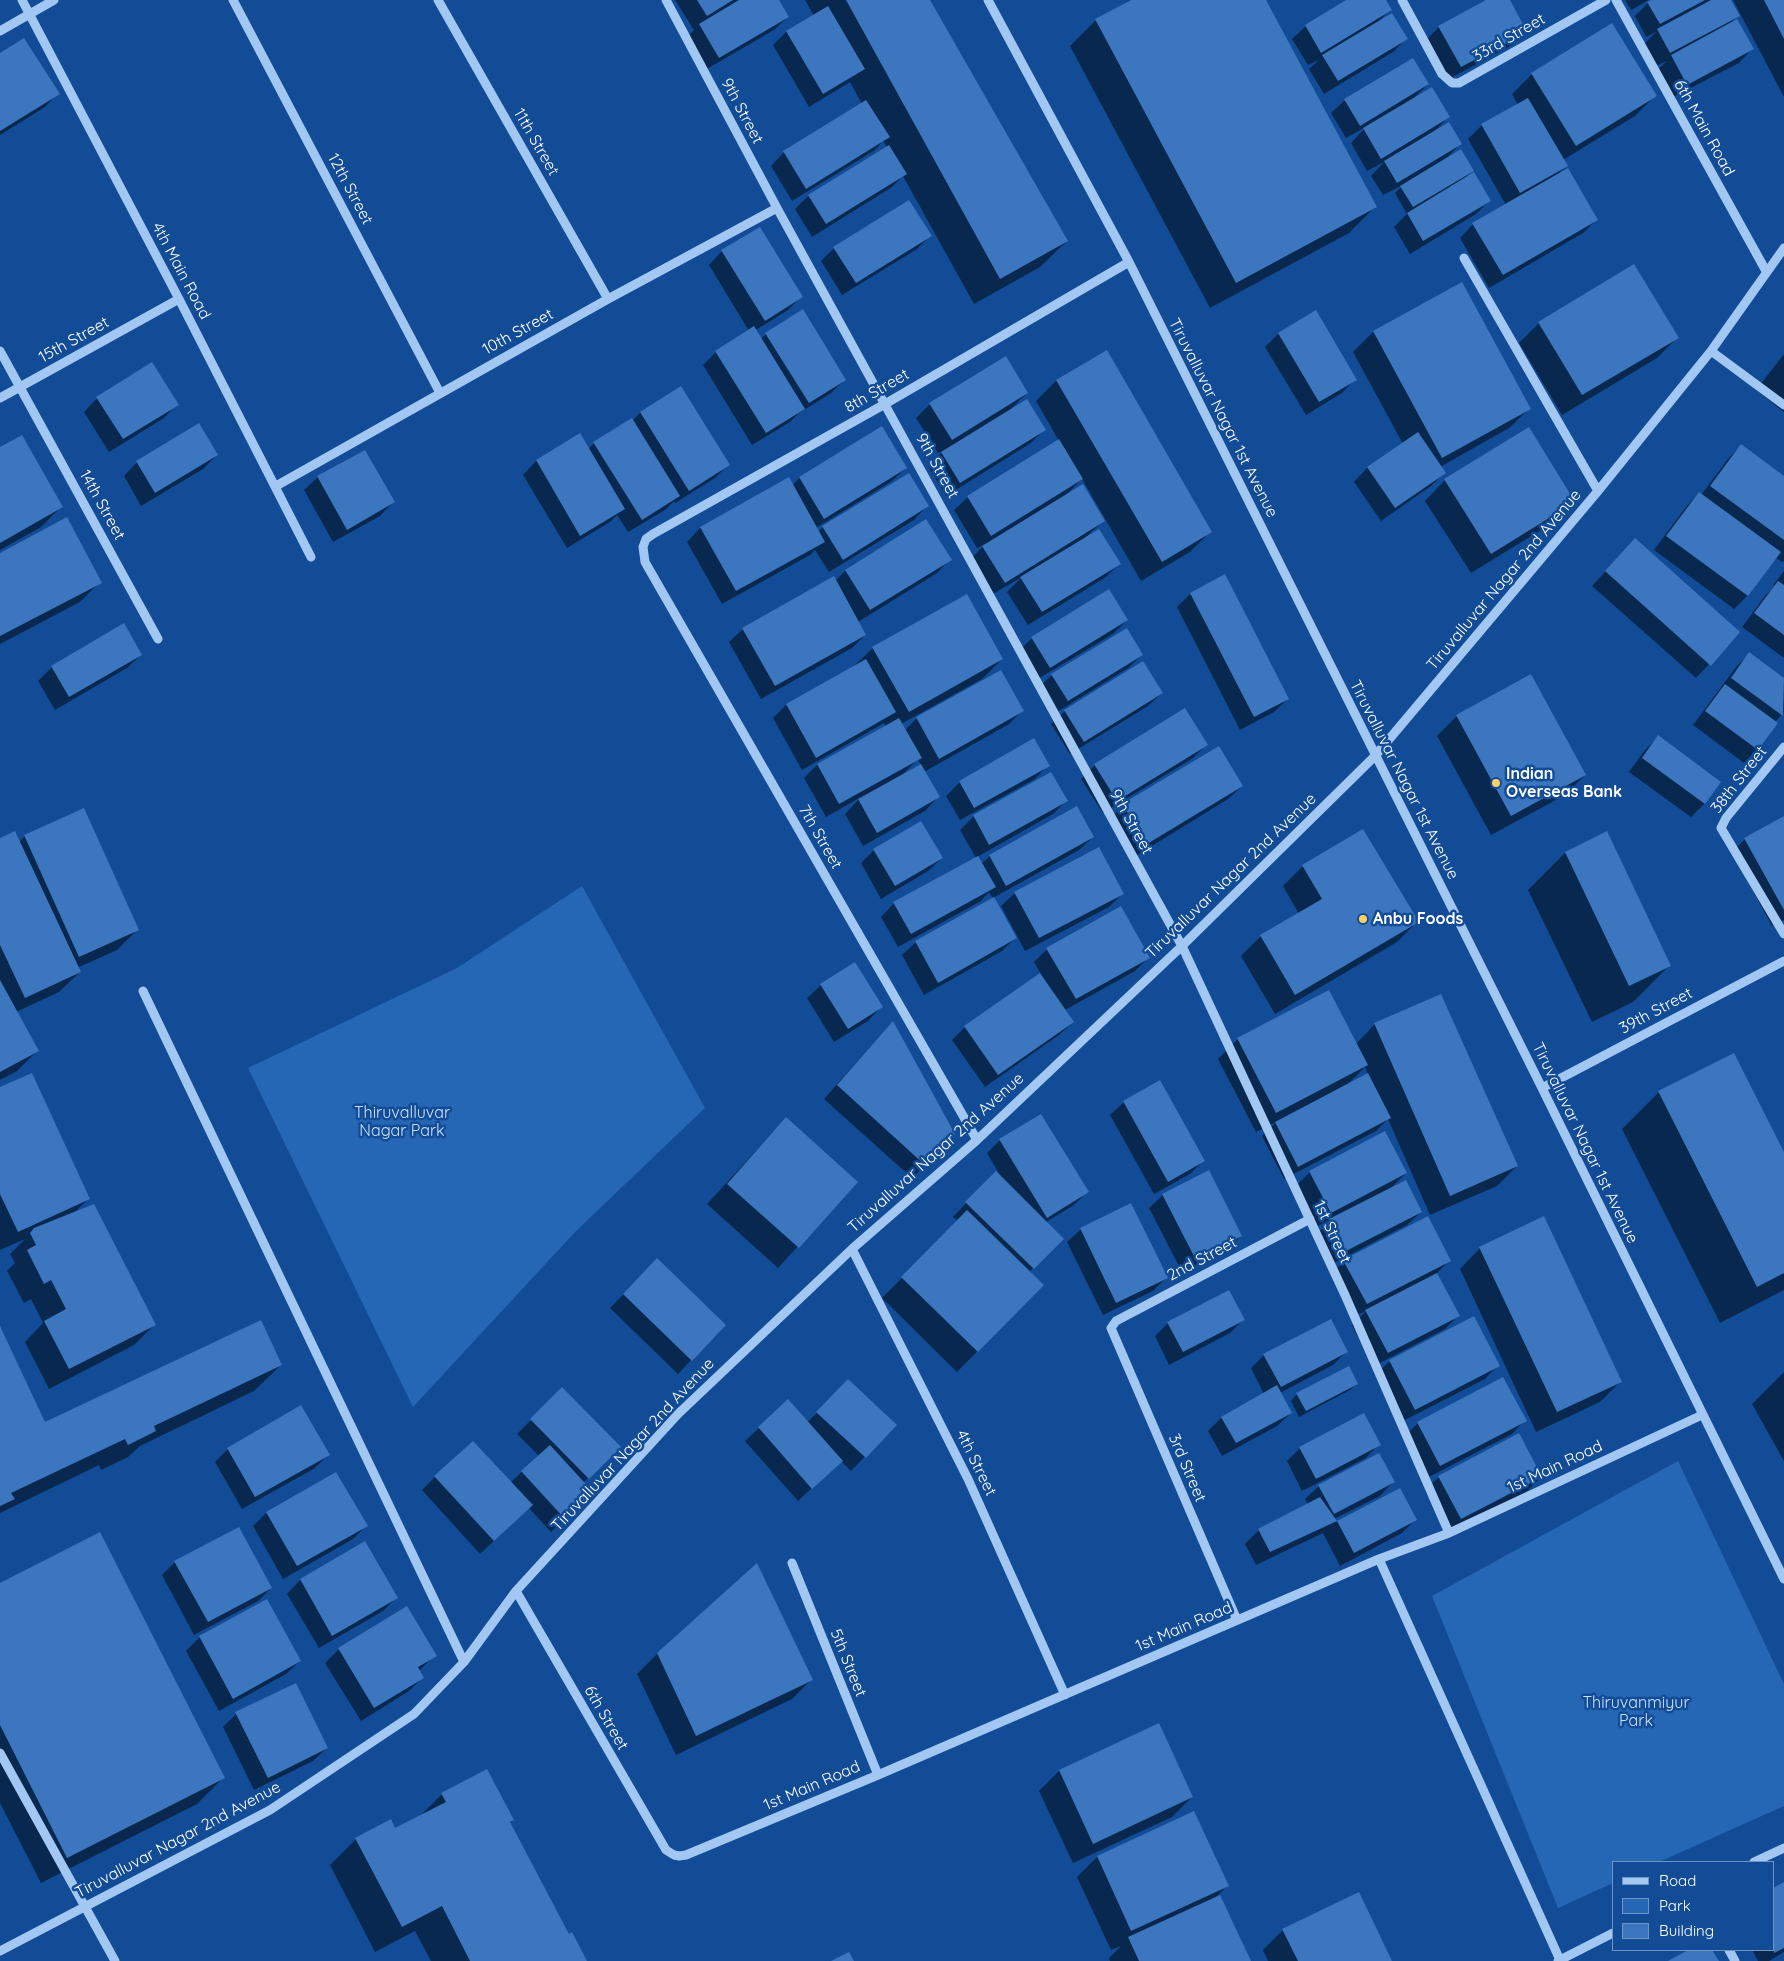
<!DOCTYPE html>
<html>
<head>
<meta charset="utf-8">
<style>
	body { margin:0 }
	#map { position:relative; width:1784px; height:1961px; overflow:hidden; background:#124c96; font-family:Quicksand,sans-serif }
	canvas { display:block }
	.legend { position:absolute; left:1612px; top:1861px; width:162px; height:90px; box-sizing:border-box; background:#124c96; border:1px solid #7194c0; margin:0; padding:6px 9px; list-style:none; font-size:15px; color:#fff }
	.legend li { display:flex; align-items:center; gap:10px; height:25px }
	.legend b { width:25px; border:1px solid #7194c0 }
</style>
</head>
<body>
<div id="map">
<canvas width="1784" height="1961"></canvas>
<ul class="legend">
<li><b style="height:6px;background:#a2c7f3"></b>Road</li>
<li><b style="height:14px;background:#2566b5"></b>Park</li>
<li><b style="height:14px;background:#3b76be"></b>Building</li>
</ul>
</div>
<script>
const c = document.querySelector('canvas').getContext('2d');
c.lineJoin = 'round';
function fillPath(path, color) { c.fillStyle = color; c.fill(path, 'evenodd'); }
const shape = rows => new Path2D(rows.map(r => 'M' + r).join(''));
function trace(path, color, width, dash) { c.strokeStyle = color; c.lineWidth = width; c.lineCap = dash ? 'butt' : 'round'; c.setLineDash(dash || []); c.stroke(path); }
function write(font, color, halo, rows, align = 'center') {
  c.font = font + ' Quicksand,sans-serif'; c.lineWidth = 5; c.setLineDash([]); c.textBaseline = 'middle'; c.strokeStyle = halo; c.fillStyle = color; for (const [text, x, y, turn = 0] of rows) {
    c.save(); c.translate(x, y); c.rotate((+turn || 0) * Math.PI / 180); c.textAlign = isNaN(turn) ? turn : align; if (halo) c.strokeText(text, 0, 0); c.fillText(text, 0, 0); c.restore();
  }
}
fillPath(shape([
	[582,886,705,1108,576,1231,413,1407,248,1068,457,968],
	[1678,1461,1784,1684,1784,1806,1659,1862,1613,1862,1613,1883,1558,1908,1432,1596]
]), '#2566b5');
fillPath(shape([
	[675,0,778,0,788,17,774,30,705,70,686,38,694,30],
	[805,0,928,0,1067,241,1040,267,974,304,903,176,892,187,812,237,795,209,808,196,887,147,883,141,875,150,792,201,771,166,784,152,862,104,850,82,809,107,773,45,786,32,814,16],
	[1130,0,1264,0,1375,207,1349,233,1210,308,1070,46,1096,20],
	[1348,0,1385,0,1390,10,1379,21,1406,39,1393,52,1324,94,1309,69,1319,60,1308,65,1292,39,1306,26],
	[1489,0,1509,0,1526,31,1512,45,1447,80,1426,40,1439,27],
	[1625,0,1649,0,1631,10],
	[1651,0,1730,0,1738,15,1731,23,1752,49,1739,63,1673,97,1658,69,1667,61,1656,66,1644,44,1656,32,1646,37,1635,16],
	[1733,0,1784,0,1784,97],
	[0,55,58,93,45,107,0,135],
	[1532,74,1655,96,1635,116,1563,160,1566,166,1557,175,1596,220,1583,233,1489,288,1460,238,1473,224,1506,205,1468,139,1482,125,1518,105,1512,94],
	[1428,84,1411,101,1448,117,1435,131,1461,143,1447,158,1473,170,1465,178,1490,200,1476,214,1410,254,1394,227,1407,214,1395,193,1403,185,1383,195,1371,176,1384,162,1367,171,1351,143,1366,127,1346,138,1331,113,1345,100],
	[930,236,917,249,842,295,821,261,834,248],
	[722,251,801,297,788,310,756,330,761,339,766,334,845,379,831,393,799,413,790,422,752,445,703,365,716,352,749,331,709,265],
	[1462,284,1530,408,1509,428,1440,467,1444,473,1431,486,1381,521,1354,482,1367,468,1403,444,1353,352,1373,332],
	[1539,323,1677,338,1657,358,1562,415,1519,343],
	[1278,334,1355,379,1342,393,1306,415,1265,347],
	[1107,352,1210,532,1190,552,1141,581,1082,479,1066,495,1103,521,1086,537,1119,564,1106,577,1028,625,1007,592,1022,577,991,595,970,560,984,545,977,548,954,510,968,497,1059,441,1036,401,1056,381],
	[1784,354,1784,412,1756,390],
	[1027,393,1011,409,1044,430,1031,443,946,496,928,466,943,451,938,453,916,418,930,404],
	[97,398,177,404,164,418,109,452,84,412],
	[641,412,728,465,715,478,675,503,674,501,665,510,628,532,617,515,610,522,567,548,523,475,536,461,580,435,588,449,594,443,632,421],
	[881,428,906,468,892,481,816,528,818,532,823,527,927,506,914,520,829,572,815,550,810,555,722,604,687,542,700,528,788,479,792,486,799,478],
	[1741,445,1784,477,1784,561,1782,562,1775,557,1747,596,1734,609,1654,550,1686,507,1699,493,1701,495,1728,459],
	[0,449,61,507,41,527,0,550],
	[217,455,203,469,141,506,124,476,137,462],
	[318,477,393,502,380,516,333,542,304,490],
	[1445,480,1574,502,1554,522,1471,573,1425,501],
	[926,521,950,559,937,573,858,622,865,635,852,648,761,699,729,642,743,629,835,581,845,571],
	[1635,539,1739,632,1696,678,1592,586],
	[0,554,100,582,80,602,0,644],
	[1784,571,1784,658,1742,627,1765,596,1775,586,1773,585],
	[1190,594,1288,699,1274,712,1240,730,1177,607],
	[1127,620,1113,634,1036,680,1019,651,1032,638],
	[1127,629,1142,655,1128,668,1054,714,1038,688,1052,675],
	[873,648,1002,659,982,679,901,724,905,730,917,718,1001,672,1022,711,1009,724,924,772,938,797,925,811,863,846,845,814,861,797,826,817,804,778,817,765,886,727,884,723,802,770,773,718,786,705,853,667],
	[918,759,921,765,903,774],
	[1749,654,1784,680,1784,712,1775,722,1776,723,1757,749,1744,763,1693,725,1736,667],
	[141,655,127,668,55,710,38,681,52,667],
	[1162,693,1148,706,1070,754,1051,724,1065,711],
	[1185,710,1206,745,1193,758,1103,813,1081,779,1095,765],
	[1457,716,1585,775,1565,795,1491,835,1437,736],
	[1658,737,1719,782,1704,804,1691,817,1629,772,1645,750],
	[1034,740,1048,765,1035,779,960,820,946,796,960,782],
	[1051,773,1066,801,1053,814,977,857,981,864,990,856,1093,837,1079,850,993,898,1015,938,1002,951,924,995,902,955,916,942,993,899,989,892,981,901,898,947,881,917,894,903,976,858,960,830,974,816],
	[1242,786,1228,799,1134,857,1110,819,1123,805],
	[1784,820,1784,920,1772,926,1732,852,1745,839],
	[25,836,137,930,117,950,77,968,80,972,59,992,16,1012,37,1051,17,1071,0,1080,0,839,19,842],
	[874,850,942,858,928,871,881,899,861,863],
	[1565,853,1670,965,1633,1002,1592,1022,1528,890],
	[1303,866,1417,922,1397,942,1275,1014,1241,956,1261,936,1299,914,1283,886],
	[1015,893,1122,894,1109,907,1025,951,1001,906],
	[1047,949,1148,958,1135,971,1065,1010,1073,1022,1059,1035,985,1087,952,1040,965,1027,1041,974,1034,962],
	[821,985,881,1007,868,1021,834,1042,807,998],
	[1375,1024,1517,1166,1497,1186,1430,1215,1388,1119,1376,1131,1284,1179,1262,1136,1276,1122,1256,1132,1218,1059,1238,1039,1356,1044],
	[1365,1067,1368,1075,1346,1086],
	[880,1036,926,1165,912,1178,824,1099],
	[0,1088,89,1198,74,1213,154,1325,134,1345,49,1389,25,1342,43,1323,31,1299,24,1303,7,1271,15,1263,10,1254,25,1239,0,1250],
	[1659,1092,1784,1155,1784,1290,1720,1323,1622,1129],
	[1124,1102,1204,1160,1190,1174,1154,1194,1110,1115],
	[786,1118,856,1182,778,1268,707,1204],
	[1000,1140,1088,1191,1074,1205,1046,1222,1062,1239,1029,1272,1043,1285,957,1372,882,1298,958,1221,953,1217,982,1186,1001,1177,987,1153],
	[1310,1172,1406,1173,1390,1189,1421,1212,1407,1225,1332,1264,1317,1234,1331,1219,1318,1226,1296,1186],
	[1163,1195,1241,1236,1227,1250,1182,1272,1149,1208],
	[1543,1218,1620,1382,1600,1402,1536,1432,1460,1269,1480,1248],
	[1081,1229,1166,1278,1153,1291,1103,1315,1067,1242],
	[657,1260,724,1325,678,1374,610,1308],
	[1450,1260,1436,1274,1458,1316,1445,1329,1374,1366,1352,1325,1366,1311,1353,1317,1331,1274,1344,1261],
	[1244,1319,1230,1333,1169,1365,1155,1336,1168,1323],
	[0,1329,44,1424,281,1365,254,1391,140,1446,128,1457,101,1470,99,1465,0,1513],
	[1347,1351,1333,1365,1280,1393,1291,1413,1277,1426,1222,1456,1208,1431,1221,1418,1264,1394,1251,1368,1264,1355],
	[1390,1361,1498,1365,1485,1379,1401,1422,1376,1374],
	[1784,1372,1784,1461,1752,1404],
	[848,1380,895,1425,851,1471,841,1461,798,1501,745,1441,788,1401,807,1423],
	[1357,1383,1350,1390,1299,1417,1291,1401,1297,1394],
	[562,1389,619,1447,583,1483,579,1507,551,1532,529,1508,480,1554,422,1490,435,1477,510,1483,539,1456,517,1434],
	[1525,1420,1512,1434,1427,1478,1405,1436,1418,1423],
	[1379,1444,1366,1458,1302,1491,1287,1461,1300,1448],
	[228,1449,328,1455,315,1468,242,1509,215,1462],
	[1439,1477,1541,1477,1527,1491,1448,1532,1425,1490],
	[1393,1482,1380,1496,1334,1519,1336,1522,1399,1490,1415,1520,1402,1533,1340,1566,1323,1533,1256,1565,1245,1544,1259,1530,1308,1504,1305,1499,1319,1486],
	[266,1513,366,1526,353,1539,283,1579,253,1526],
	[365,1543,396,1598,383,1611,319,1648,287,1594,300,1580],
	[175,1562,271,1588,258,1601,194,1635,162,1575],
	[0,1584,223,1778,197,1804,41,1883,0,1803],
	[406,1608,435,1655,419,1671,423,1677,409,1691,361,1721,325,1663,339,1649],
	[200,1637,300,1661,286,1674,219,1711,186,1651],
	[657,1654,812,1679,792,1699,676,1755,637,1674],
	[236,1714,327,1748,313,1761,254,1790,223,1727],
	[1059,1771,1192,1797,1172,1817,1073,1863,1039,1791],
	[442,1794,513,1820,510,1823,569,1936,586,1961,431,1961,415,1931,375,1952,330,1865,356,1839,394,1829,419,1817],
	[1097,1857,1227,1886,1215,1898,1250,1961,1110,1961,1109,1958,1121,1946,1111,1950,1077,1877],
	[1784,1883,1784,1952,1769,1961,1758,1961,1752,1950,1773,1950,1773,1890],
	[1283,1930,1391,1961,1268,1961,1263,1950]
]), '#0007');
fillPath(shape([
	[697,0,733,0,707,16],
	[739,0,779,0,789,17,719,58,699,24],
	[846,0,930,0,1068,241,1000,279],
	[1131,0,1266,0,1377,207,1236,283,1095,19],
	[1346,0,1386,0,1392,10,1321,53,1305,25],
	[1486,0,1510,0,1527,32,1461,67,1438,26],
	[1651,0,1705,0,1660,24,1647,2],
	[1711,0,1731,0,1740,16,1670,53,1657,29],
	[1764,0,1784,0,1784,39],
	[828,6,865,69,823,94,786,31],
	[1392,13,1408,39,1338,81,1322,55],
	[1737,19,1754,49,1687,85,1671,55],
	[1612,23,1657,96,1576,146,1531,73],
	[24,38,60,94,0,131,0,53],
	[1413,58,1429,84,1360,126,1344,99],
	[1432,87,1450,117,1381,159,1363,128],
	[1528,98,1568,166,1520,193,1481,124],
	[866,100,890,137,806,189,783,151],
	[1449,122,1462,144,1397,183,1384,161],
	[889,145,907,174,826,224,808,195],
	[1461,149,1474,171,1413,207,1400,186],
	[1568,168,1598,220,1503,275,1472,223],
	[1474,172,1491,201,1423,241,1407,213],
	[909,200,932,236,856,283,833,247],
	[760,227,803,297,765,321,721,250],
	[1634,264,1679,338,1582,395,1538,322],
	[1462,282,1531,409,1442,458,1373,331],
	[803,309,846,380,809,403,765,333],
	[1316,310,1357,380,1319,402,1278,333],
	[754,326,805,409,766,433,715,351],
	[1107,350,1212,532,1162,562,1056,380],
	[1006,356,1028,393,952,440,929,403],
	[152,362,179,405,123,439,96,397],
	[681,386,730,465,689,491,640,412],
	[1027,399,1046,430,960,483,941,452],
	[632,418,680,496,642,520,593,442],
	[199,423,218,455,155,493,136,461],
	[882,426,907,468,824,519,799,477],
	[1529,427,1575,502,1491,554,1444,479],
	[1418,432,1446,473,1395,508,1367,467],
	[580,433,625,509,580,536,536,460],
	[22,435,63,507,0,543,0,447],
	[1059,439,1083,479,991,536,967,496],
	[1741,444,1784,476,1784,540,1710,486],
	[365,450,395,502,347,530,317,476],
	[909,473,929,506,843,560,822,526],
	[789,477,825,542,736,591,700,527],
	[1083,484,1105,521,1005,583,982,546],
	[1699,492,1781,552,1748,596,1666,536],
	[67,517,102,583,0,636,0,553],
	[926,519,952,560,870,610,845,570],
	[1099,529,1121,564,1042,612,1020,577],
	[1635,538,1740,632,1711,666,1605,571],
	[1225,574,1289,699,1254,717,1190,593],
	[834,576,866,635,775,686,742,628],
	[1778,581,1784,585,1784,635,1754,613],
	[1109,589,1128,620,1050,668,1031,637],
	[967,594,1003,659,909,712,872,647],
	[124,623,142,655,69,697,51,666],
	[1127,628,1143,655,1068,701,1051,674],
	[1749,652,1784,678,1783,716,1731,678],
	[866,659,896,712,816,758,786,704],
	[1143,661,1163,693,1084,742,1064,710],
	[1001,670,1024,711,939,759,916,717],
	[1531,674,1586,775,1511,816,1456,715],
	[1725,684,1778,723,1758,750,1705,711],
	[1185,708,1208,745,1117,801,1094,764],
	[899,718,922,758,839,804,817,764],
	[1658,735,1721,782,1705,804,1642,758],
	[1034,738,1050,766,974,808,959,781],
	[1219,746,1243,786,1147,844,1122,804],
	[921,764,940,797,877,833,858,799],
	[1051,772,1068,801,989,845,973,815],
	[1077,806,1094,837,1006,886,989,855],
	[84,808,139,930,79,957,24,835],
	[1784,816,1784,910,1744,838],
	[921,821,943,858,895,886,873,849],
	[1363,829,1419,922,1295,995,1260,935,1322,899,1302,865],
	[15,831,81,972,25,998,0,945,0,838],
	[1607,831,1671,966,1629,986,1565,852],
	[1099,847,1124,894,1039,938,1014,892],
	[978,856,996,887,911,934,893,902],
	[994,897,1017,938,938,983,915,941],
	[1121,906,1150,958,1076,999,1046,948],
	[855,962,883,1007,848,1029,820,984],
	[1040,973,1074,1022,998,1075,964,1026],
	[0,980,39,1051,0,1072],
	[1329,990,1368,1065,1276,1113,1237,1038],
	[1441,994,1518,1166,1450,1196,1374,1023],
	[893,1021,955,1134,926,1166,837,1085],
	[1734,1053,1784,1152,1784,1273,1757,1287,1658,1091],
	[32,1073,90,1199,18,1232,0,1194,0,1087],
	[1368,1073,1391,1118,1298,1167,1275,1122],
	[1160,1080,1205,1161,1168,1182,1123,1101],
	[1041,1114,1089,1192,1047,1218,999,1139],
	[786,1117,858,1182,799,1248,727,1184],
	[1385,1131,1407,1173,1331,1213,1309,1171],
	[1209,1170,1242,1236,1196,1260,1162,1194],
	[996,1171,1064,1239,1034,1269,965,1202],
	[1406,1180,1422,1212,1346,1251,1329,1219],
	[1131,1203,1168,1278,1116,1303,1080,1228],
	[94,1204,156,1325,69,1369,44,1321,66,1309,51,1280,44,1284,27,1250,36,1245,30,1233,34,1228],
	[967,1210,1044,1285,978,1352,901,1277],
	[1428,1216,1451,1261,1367,1304,1343,1260],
	[1544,1216,1622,1382,1557,1412,1479,1247],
	[657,1258,726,1325,692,1361,623,1294],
	[1437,1273,1460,1316,1388,1353,1365,1310],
	[1229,1290,1245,1320,1183,1352,1167,1322],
	[1474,1316,1500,1366,1415,1410,1389,1360],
	[1331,1319,1348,1352,1281,1387,1263,1354],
	[261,1320,282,1365,154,1426,156,1431,128,1445,125,1439,11,1493,15,1499,0,1506,0,1326,45,1422],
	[1349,1366,1358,1384,1306,1411,1296,1393],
	[1503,1377,1527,1421,1440,1466,1417,1422],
	[848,1379,897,1425,866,1458,816,1412],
	[1277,1385,1292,1413,1236,1443,1221,1417],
	[562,1387,621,1447,589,1479,530,1419],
	[788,1399,843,1461,812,1489,758,1427],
	[301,1405,330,1455,255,1497,227,1448],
	[1364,1413,1381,1445,1316,1479,1299,1447],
	[1519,1433,1542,1477,1461,1519,1438,1476],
	[473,1441,533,1505,494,1541,434,1476],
	[550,1445,594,1493,565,1519,521,1471],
	[1379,1453,1395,1482,1334,1514,1318,1485],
	[336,1472,368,1526,297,1566,266,1512],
	[1400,1488,1417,1520,1354,1553,1337,1521,1270,1552,1258,1529,1320,1497,1337,1521],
	[239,1527,272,1588,208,1622,174,1561],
	[100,1532,225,1778,67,1858,0,1725,0,1583],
	[365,1541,398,1598,332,1636,300,1579],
	[757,1563,813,1680,696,1736,657,1653],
	[267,1599,301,1661,233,1699,199,1636],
	[407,1606,437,1656,418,1667,424,1678,374,1708,338,1648],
	[296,1683,328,1748,268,1778,235,1712],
	[1159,1723,1193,1797,1093,1844,1059,1770],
	[487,1769,514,1820,510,1822,569,1934,572,1932,587,1961,470,1961,442,1906,402,1927,355,1838,391,1819,395,1828,446,1802,441,1793],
	[1194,1811,1229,1886,1131,1931,1097,1856],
	[1784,1882,1784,1948,1774,1953,1773,1888],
	[1359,1892,1392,1961,1298,1961,1282,1929],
	[1220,1895,1251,1961,1139,1961,1128,1937],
	[1688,1950,1712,1950,1719,1961,1668,1961],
	[849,1952,854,1961,831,1961]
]), '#3b76be');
trace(shape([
	[22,0,179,299,311,557],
	[233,0,440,393],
	[438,0,608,299],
	[666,0,777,208,1182,946,1345,1295,1449,1533],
	[988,0,1129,262,1542,1088,1784,1579],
	[1402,0,1442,74,1452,83,1459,83,1606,0],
	[1616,0,1766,271],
	[0,31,54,0],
	[1464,258,1598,491],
	[0,351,158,639],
	[1711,351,1784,405],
	[0,398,179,299],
	[276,486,608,299,777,208],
	[1784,747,1726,818,1721,828,1784,934],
	[143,991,464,1662],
	[1542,1088,1784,961],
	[977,1140,645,562,643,547,646,539,653,534,885,404,1129,262],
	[852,1249,968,1479,1065,1695],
	[1379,1559,1560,1960],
	[792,1563,878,1775],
	[516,1591,666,1850,674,1855,679,1856,686,1855,878,1775,1379,1559,1449,1533,1702,1415],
	[1237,1620,1111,1328,1116,1321,1310,1219],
	[0,1753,115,1961],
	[1754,1862,1784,1848],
	[1729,1950,1735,1961],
	[0,1951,270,1810,414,1714,464,1662,516,1591,678,1414,852,1249,977,1140,1182,946,1375,756,1598,491,1711,351,1784,248],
	[1558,1961,1613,1933]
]), '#a2c7f3', 9);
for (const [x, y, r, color] of [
	[1496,783,5,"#ffd164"],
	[1363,919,5,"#ffd164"]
]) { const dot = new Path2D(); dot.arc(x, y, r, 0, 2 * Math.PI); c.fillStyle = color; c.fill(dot); trace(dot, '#124c96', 2); }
write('16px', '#fff', '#124c96', [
	["33rd Street",1509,38,-30],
	["9th Street",742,111,62],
	["6th Main Road",1704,128,61],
	["11th Street",536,142,60],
	["12th Street",350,189,62],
	["4th Main Road",181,271,62],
	["10th Street",518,332,-29],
	["15th Street",74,340,-29],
	["8th Street",877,391,-30],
	["Tiruvalluvar Nagar 1st Avenue",1223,418,63],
	["9th Street",937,466,61],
	["14th Street",102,505,61],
	["Tiruvalluvar Nagar 2nd Avenue",1504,580,-50],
	["Tiruvalluvar Nagar 1st Avenue",1404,780,63],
	["38th Street",1739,780,-52],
	["9th Street",1131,822,61],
	["7th Street",820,837,60],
	["Tiruvalluvar Nagar 2nd Avenue",1231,876,-44],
	["39th Street",1656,1011,-28],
	["Tiruvalluvar Nagar 1st Avenue",1585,1143,64],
	["Tiruvalluvar Nagar 2nd Avenue",936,1153,-42],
	["1st Street",1332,1232,65],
	["2nd Street",1202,1259,-28],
	["Tiruvalluvar Nagar 2nd Avenue",633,1445,-47],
	["4th Street",976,1463,64],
	["1st Main Road",1555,1467,-25],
	["3rd Street",1187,1468,67],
	["1st Main Road",1184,1627,-23],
	["5th Street",848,1663,68],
	["6th Street",606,1718,60],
	["1st Main Road",812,1786,-23],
	["Tiruvalluvar Nagar 2nd Avenue",178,1840,-28]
]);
write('bold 16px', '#fff', '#124c96', [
	["Indian",1506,774],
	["Overseas Bank",1506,792],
	["Anbu Foods",1373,919]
], 'left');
write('16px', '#cae1fd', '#124c96', [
	["Thiruvalluvar",402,1113],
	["Nagar Park",402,1131],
	["Thiruvanmiyur",1636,1703],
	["Park",1636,1721]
]);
</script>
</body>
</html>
